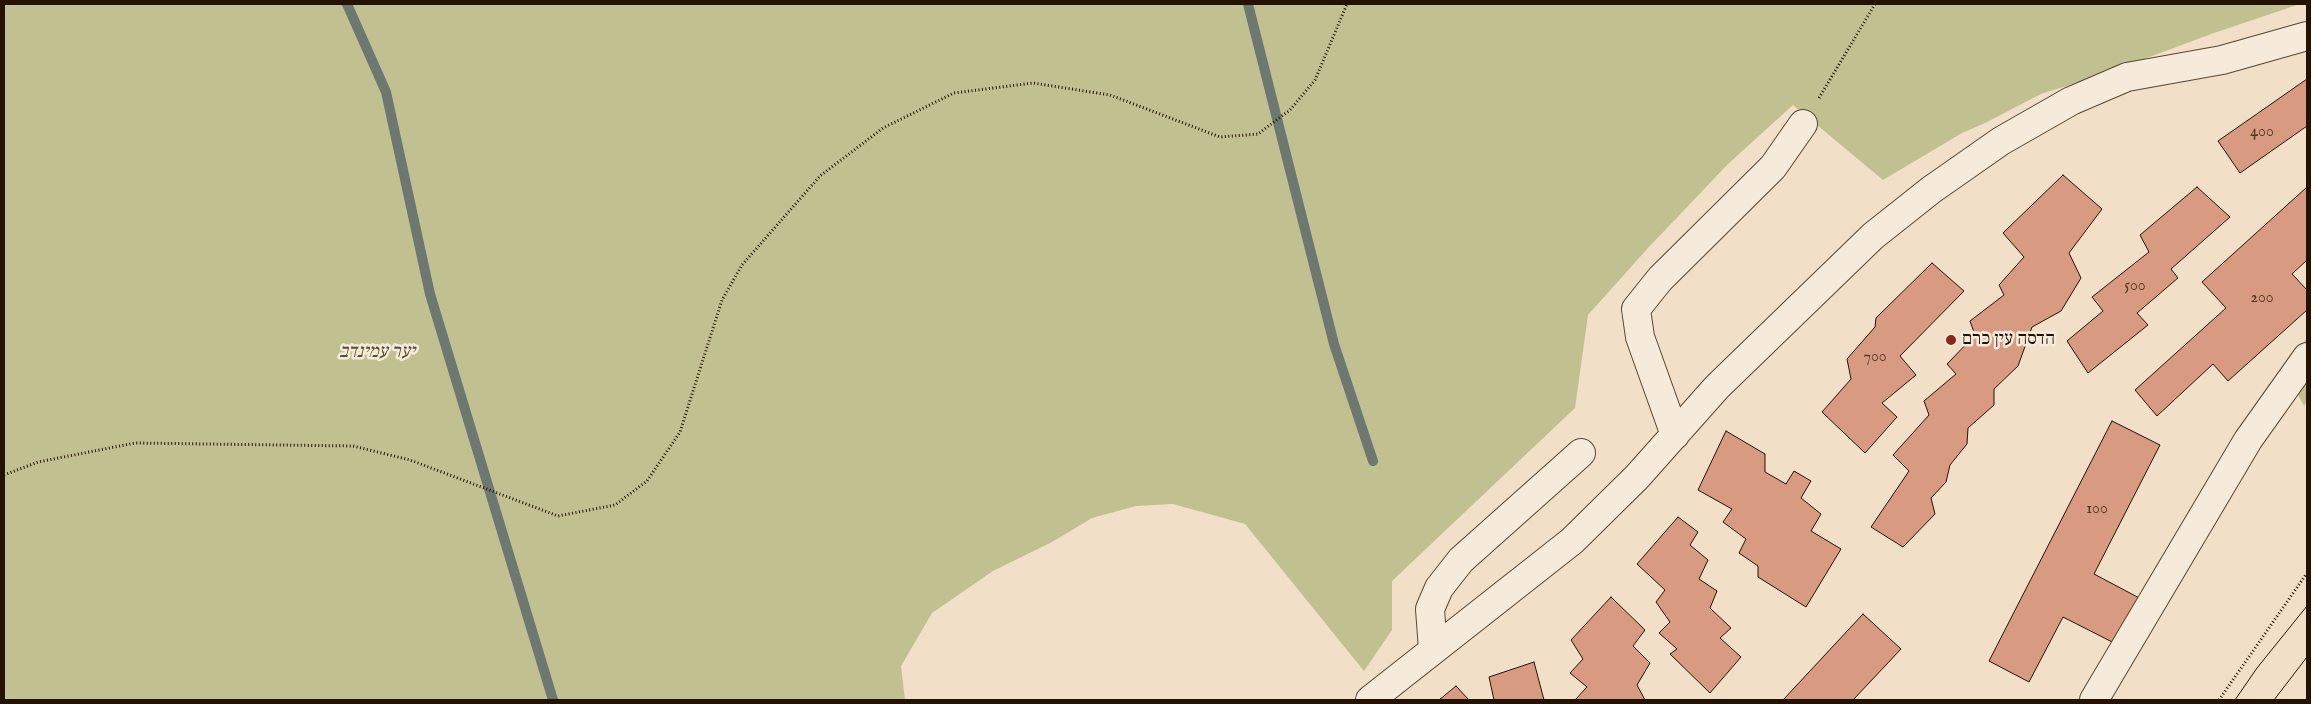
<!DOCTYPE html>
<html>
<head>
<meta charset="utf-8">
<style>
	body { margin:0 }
	#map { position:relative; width:2311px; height:704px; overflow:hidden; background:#f1e0c7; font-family:"IM FELL English",serif }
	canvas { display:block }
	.frame { position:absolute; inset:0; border:5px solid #241200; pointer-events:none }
</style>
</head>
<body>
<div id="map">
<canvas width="2311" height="704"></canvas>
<div class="frame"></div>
</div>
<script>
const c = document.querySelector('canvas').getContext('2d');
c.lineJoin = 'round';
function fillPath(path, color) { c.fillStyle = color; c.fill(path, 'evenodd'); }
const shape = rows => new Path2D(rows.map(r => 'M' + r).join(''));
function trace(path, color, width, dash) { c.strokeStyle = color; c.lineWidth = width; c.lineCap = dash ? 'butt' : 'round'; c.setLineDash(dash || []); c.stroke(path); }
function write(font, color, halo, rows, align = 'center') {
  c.font = font + ' "IM FELL English","Frank Ruhl Libre",serif'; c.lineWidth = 5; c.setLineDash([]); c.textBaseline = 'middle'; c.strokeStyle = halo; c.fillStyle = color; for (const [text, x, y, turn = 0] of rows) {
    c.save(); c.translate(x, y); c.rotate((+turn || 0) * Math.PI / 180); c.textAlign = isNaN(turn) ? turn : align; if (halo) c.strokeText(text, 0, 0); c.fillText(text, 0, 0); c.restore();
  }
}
fillPath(shape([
	[4,4,2300,4,2214,33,2101,75,2041,94,1985,123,1962,133,1883,180,1793,105,1728,164,1648,248,1588,315,1575,408,1392,581,1392,630,1364,671,1245,524,1173,504,1136,506,1092,518,1052,542,993,571,932,613,901,666,905,700,4,700],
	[2307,338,2307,401,2304,406,2284,368]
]), '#c1c091');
trace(shape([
	[347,4,386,92,430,294,553,700],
	[1248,4,1334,344,1373,461]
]), '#6c7870', 10);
const building = shape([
	[2307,79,2307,126,2240,173,2218,141,2307,79],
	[2063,175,2102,209,2069,253,2081,278,2061,311,2032,327,2018,366,1994,389,1994,405,1968,428,1967,444,1950,465,1946,482,1931,498,1935,514,1903,547,1871,527,1909,471,1893,455,1929,415,1924,401,1956,374,1947,364,1975,335,1970,321,2004,295,1999,285,2024,257,2003,233,2063,175],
	[2197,187,2230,217,2171,269,2178,278,2137,313,2148,325,2088,373,2067,341,2103,311,2092,297,2149,252,2140,235,2197,187],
	[2307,187,2307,260,2292,274,2307,290,2307,310,2228,381,2213,364,2157,416,2135,390,2226,308,2202,282,2307,187],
	[1932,263,1964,291,1900,356,1916,375,1882,403,1897,417,1865,453,1822,412,1851,379,1847,359,1875,327,1876,318,1932,263],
	[2112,421,2160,445,2094,574,2145,601,2122,647,2063,617,2029,682,1989,661,2112,421],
	[1726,431,1765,454,1765,472,1786,484,1794,471,1811,481,1801,498,1821,514,1811,531,1841,549,1806,607,1758,577,1758,566,1739,553,1746,539,1723,522,1732,509,1698,490,1726,431],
	[1678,517,1698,532,1690,545,1708,560,1699,579,1717,591,1710,608,1731,628,1720,638,1741,657,1710,693,1670,654,1677,649,1659,633,1670,622,1656,602,1665,590,1637,564,1678,517],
	[1611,597,1645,630,1633,646,1650,663,1637,685,1645,700,1575,700,1587,687,1570,673,1583,659,1571,640,1611,597],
	[1863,614,1901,649,1853,700,1783,700,1863,614],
	[1534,662,1544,700,1494,700,1489,677,1534,662],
	[1456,686,1469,700,1439,700,1456,686]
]);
fillPath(building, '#d89a81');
trace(building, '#241200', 1);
const street = shape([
	[1675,435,1640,337,1636,309,1660,279,1773,167,1803,124],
	[1433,650,1430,609,1439,588,1461,560,1581,453],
	[1370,700,1572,541,1637,477,1717,387,1873,236,1931,190,2001,141,2071,101,2127,77,2222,60,2307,36],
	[2094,700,2248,440,2307,357]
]);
trace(street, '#574632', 30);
trace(shape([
	[1819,98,1875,4],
	[4,475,38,462,135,443,353,446,410,460,558,516,615,505,647,481,680,432,722,300,742,265,820,176,883,128,954,93,1033,83,1110,95,1220,137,1258,134,1290,110,1315,80,1347,4],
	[2219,700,2307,573]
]), '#241200', 3, [1, 2.5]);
trace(street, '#f6ebdb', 28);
trace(shape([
	[2235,700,2257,668,2307,606],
	[2274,700,2307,657]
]), '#241200', 1);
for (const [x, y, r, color] of [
	[1951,340,6,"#8f2418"]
]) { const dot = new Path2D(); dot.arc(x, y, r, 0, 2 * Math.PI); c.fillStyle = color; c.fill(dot); trace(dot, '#f6ebdb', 2); }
write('16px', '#513420', null, [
	["400",2262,133],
	["500",2135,287],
	["200",2262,299],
	["700",1875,358],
	["100",2097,510]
]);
write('19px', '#241200', '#f6ebdb', [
	["הדסה עין כרם",1962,340]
], 'left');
write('italic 19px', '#5b4f33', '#f6ebdb', [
	["יער עמינדב",377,353]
]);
</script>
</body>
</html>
